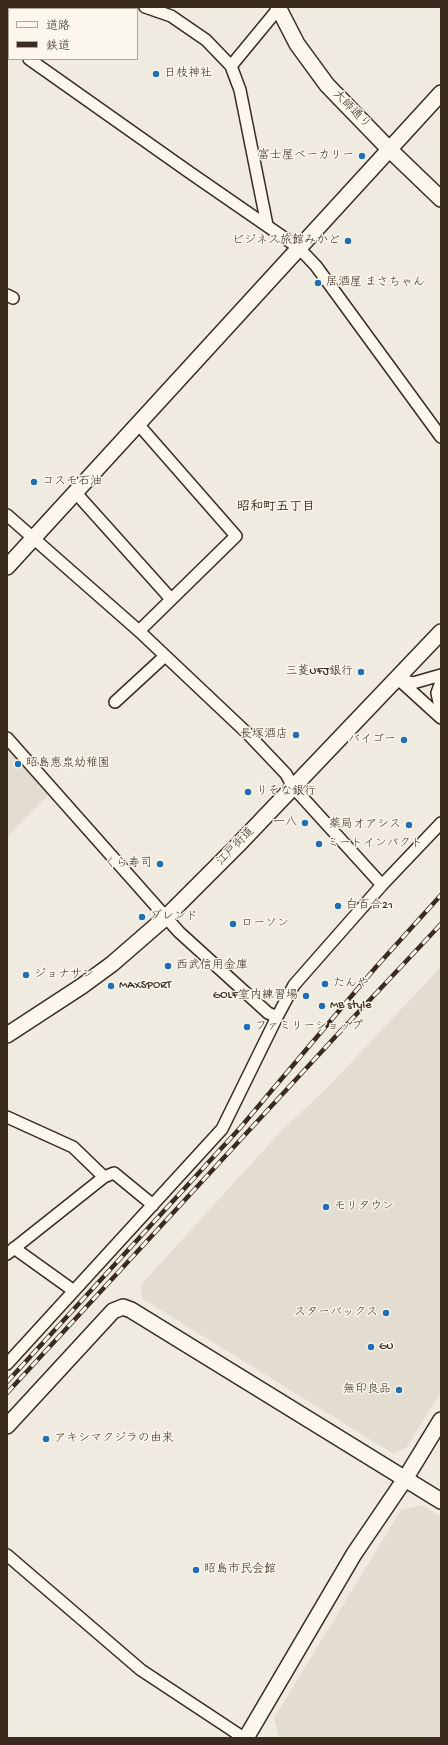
<!DOCTYPE html>
<html>
<head>
<meta charset="utf-8">
<style>
	body { margin:0 }
	#map { position:relative; width:448px; height:1745px; overflow:hidden; background:#f0ebe0; font-family:"Gochi Hand","Klee One",sans-serif }
	canvas { display:block }
	.frame { position:absolute; inset:0; border:8px solid #3b2a1e; pointer-events:none }
	.legend { position:absolute; left:8px; top:8px; width:130px; height:52px; box-sizing:border-box; background:#fbf7ec; border:1px solid #aea59a; margin:0; padding:5px 7px; list-style:none; font-size:12px; color:#3b2a1e }
	.legend li { display:flex; align-items:center; gap:8px; height:20px }
	.legend b { width:20px; border:1px solid #aea59a }
</style>
</head>
<body>
<div id="map">
<canvas width="448" height="1745"></canvas>
<div class="frame"></div>
<ul class="legend">
<li><b style="height:5px;background:#fbf7ec"></b>道路</li>
<li><b style="height:5px;background:#3b2a1e"></b>鉄道</li>
</ul>
</div>
<script>
const c = document.querySelector('canvas').getContext('2d');
c.lineJoin = 'round';
function fillPath(path, color) { c.fillStyle = color; c.fill(path, 'evenodd'); }
const shape = rows => new Path2D(rows.map(r => 'M' + r).join(''));
function trace(path, color, width, dash) { c.strokeStyle = color; c.lineWidth = width; c.lineCap = dash ? 'butt' : 'round'; c.setLineDash(dash || []); c.stroke(path); }
function write(font, color, halo, rows, align = 'center') {
  c.font = font + ' "Gochi Hand","Klee One",sans-serif'; c.lineWidth = 3; c.setLineDash([]); c.textBaseline = 'middle'; c.strokeStyle = halo; c.fillStyle = color; for (const [text, x, y, turn = 0] of rows) {
    c.save(); c.translate(x, y); c.rotate((+turn || 0) * Math.PI / 180); c.textAlign = isNaN(turn) ? turn : align; if (halo) c.strokeText(text, 0, 0); c.fillText(text, 0, 0); c.restore();
  }
}
fillPath(shape([
	[7,738,53,790,7,837],
	[441,967,441,1392,406,1448,392,1453,143,1299,140,1286,283,1129,326,1089],
	[422,1505,441,1517,441,1738,279,1738,274,1718,401,1510]
]), '#e2dcd1');
const street = shape([
	[145,7,171,16,206,40,231,66,240,90,267,225],
	[7,43,9,45],
	[29,59,189,172,299,248,316,266,441,437],
	[231,66,278,9],
	[7,295,13,298],
	[138,424,236,536,139,631],
	[75,492,171,599],
	[7,515,139,631,248,734,286,774,293,787,382,885],
	[397,678,441,718],
	[399,679,413,683,441,675],
	[441,682,437,693,441,711],
	[115,702,165,656],
	[7,738,179,932,268,1013,277,1017],
	[7,1117,73,1147,104,1177,114,1173,153,1205],
	[14,1248,74,1291],
	[7,1254,104,1177],
	[7,1364,222,1129,277,1017,294,985,382,885,441,823],
	[7,1555,141,1670,244,1738]
]);
const secondary = shape([
	[278,7,297,44,327,85,389,149,441,199],
	[7,567,441,93],
	[7,1035,82,986,112,964,165,918,237,846,441,632],
	[7,1426,113,1311,123,1307,131,1310,441,1501],
	[246,1738,354,1554,405,1479,441,1420]
]);
trace(street, '#3b2a1e', 14);
trace(secondary, '#3b2a1e', 18);
trace(street, '#fbf7ec', 11);
trace(secondary, '#fbf7ec', 15);
const rail = shape([
	[7,1382,240,1128,376,967,441,895],
	[7,1393,336,1036,441,924]
]);
trace(rail, '#3b2a1e', 4.5);
trace(rail, '#fbf7ec', 3, [9]);
for (const [x, y, r, color] of [
	[156,74,4,"#1f6fb2"],
	[362,156,4,"#1f6fb2"],
	[348,241,4,"#1f6fb2"],
	[318,283,4,"#1f6fb2"],
	[34,482,4,"#1f6fb2"],
	[361,672,4,"#1f6fb2"],
	[296,735,4,"#1f6fb2"],
	[404,740,4,"#1f6fb2"],
	[18,764,4,"#1f6fb2"],
	[248,792,4,"#1f6fb2"],
	[305,823,4,"#1f6fb2"],
	[409,825,4,"#1f6fb2"],
	[319,844,4,"#1f6fb2"],
	[160,864,4,"#1f6fb2"],
	[338,906,4,"#1f6fb2"],
	[142,917,4,"#1f6fb2"],
	[233,924,4,"#1f6fb2"],
	[168,966,4,"#1f6fb2"],
	[26,975,4,"#1f6fb2"],
	[325,984,4,"#1f6fb2"],
	[111,986,4,"#1f6fb2"],
	[306,996,4,"#1f6fb2"],
	[322,1006,4,"#1f6fb2"],
	[247,1027,4,"#1f6fb2"],
	[326,1207,4,"#1f6fb2"],
	[386,1313,4,"#1f6fb2"],
	[371,1347,4,"#1f6fb2"],
	[399,1390,4,"#1f6fb2"],
	[46,1439,4,"#1f6fb2"],
	[196,1570,4,"#1f6fb2"]
]) { const dot = new Path2D(); dot.arc(x, y, r, 0, 2 * Math.PI); c.fillStyle = color; c.fill(dot); trace(dot, '#fbf7ec', 1.5); }
write('12px', '#3b2a1e', '#fbf7ec', [
	["日枝神社",164,74],
	["富士屋ベーカリー",354,156,"right"],
	["ビジネス旅館みかど",340,241,"right"],
	["居酒屋 まさちゃん",326,283],
	["コスモ石油",42,482],
	["三菱UFJ銀行",353,672,"right"],
	["長塚酒店",288,735,"right"],
	["バイゴー",396,740,"right"],
	["昭島恵泉幼稚園",26,764],
	["りそな銀行",256,792],
	["一八",297,823,"right"],
	["薬局オアシス",401,825,"right"],
	["ミートインパクト",327,844],
	["くら寿司",152,864,"right"],
	["白百合21",346,906],
	["ブレンド",150,917],
	["ローソン",241,924],
	["西武信用金庫",176,966],
	["ジョナサン",34,975],
	["たんや",333,984],
	["MAXSPORT",119,986],
	["GOLF室内練習場",298,996,"right"],
	["MB style",330,1006],
	["ファミリーショップ",255,1027],
	["モリタウン",334,1207],
	["スターバックス",378,1313,"right"],
	["GU",379,1347],
	["無印良品",391,1390,"right"],
	["アキシマクジラの由来",54,1439],
	["昭島市民会館",204,1570]
], 'left');
write('12px', '#3b2a1e', '#fbf7ec', [
	["大師通り",351,110,46],
	["江戸街道",236,847,-46]
]);
write('bold 13px', '#3b2a1e', '#fbf7ec', [
	["昭和町五丁目",276,508]
]);
</script>
</body>
</html>
